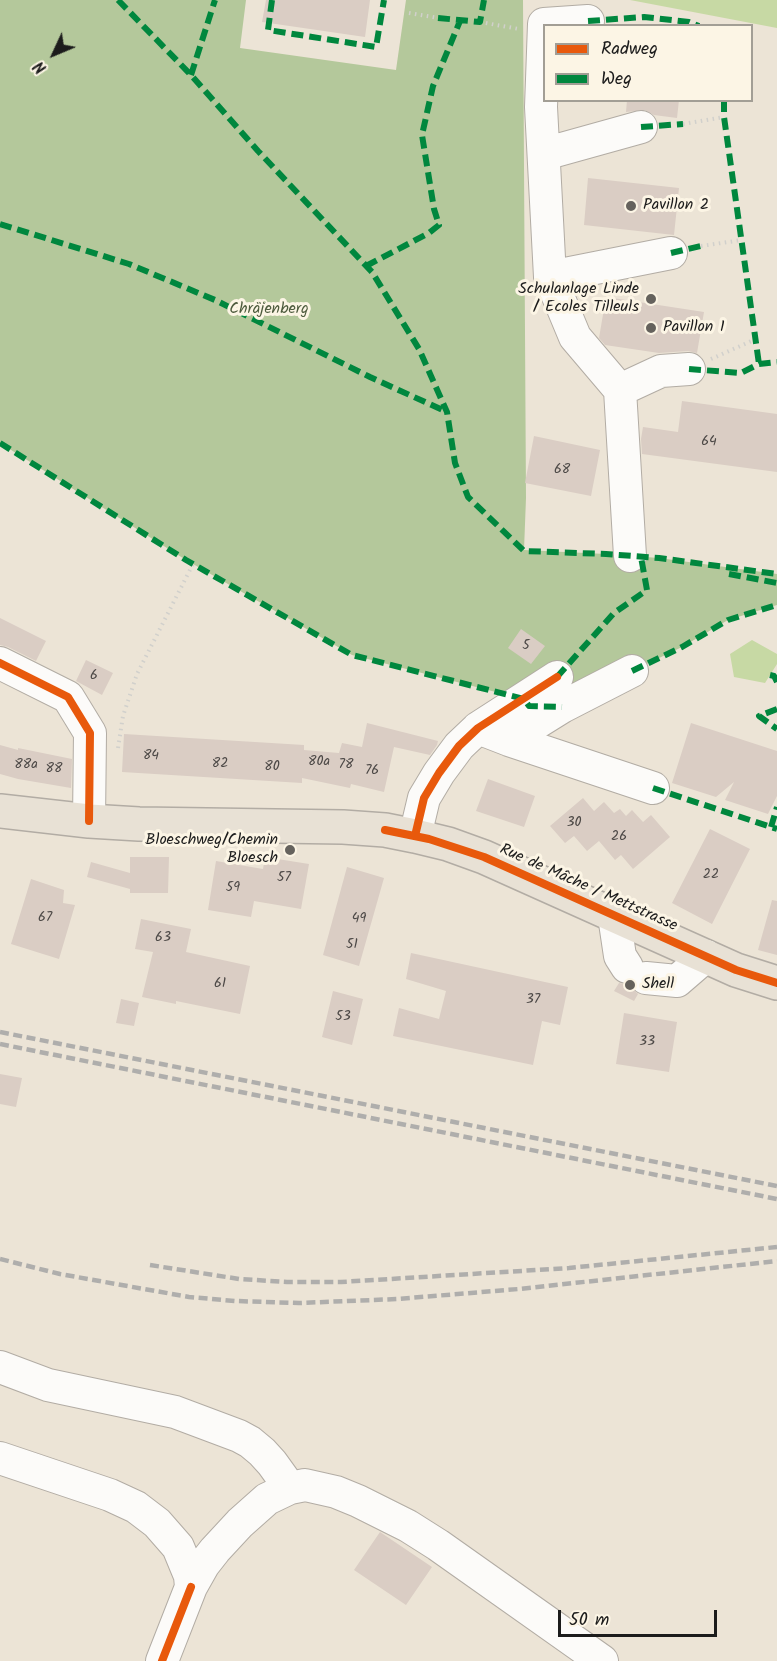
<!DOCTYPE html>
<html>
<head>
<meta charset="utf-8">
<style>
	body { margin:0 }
	#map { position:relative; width:777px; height:1661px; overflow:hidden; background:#ece4d6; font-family:Kalam,sans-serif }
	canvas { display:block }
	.legend { position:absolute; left:543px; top:24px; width:210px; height:78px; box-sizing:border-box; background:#fcf5e5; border:2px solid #a29e95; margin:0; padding:8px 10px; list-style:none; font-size:18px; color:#1c1c1c }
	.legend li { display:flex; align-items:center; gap:12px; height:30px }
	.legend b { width:30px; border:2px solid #a29e95 }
	.north { position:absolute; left:24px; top:24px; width:60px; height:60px; -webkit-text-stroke:4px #fcf5e5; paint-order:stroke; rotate:226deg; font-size:16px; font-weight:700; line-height:24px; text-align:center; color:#1c1c1c }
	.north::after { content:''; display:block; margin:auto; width:21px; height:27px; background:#1c1c1c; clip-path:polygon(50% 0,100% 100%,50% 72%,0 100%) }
	.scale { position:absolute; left:558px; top:1610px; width:159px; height:27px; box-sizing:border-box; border:3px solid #1c1c1c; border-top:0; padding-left:8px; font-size:18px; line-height:21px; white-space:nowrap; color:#1c1c1c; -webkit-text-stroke:4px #fcf5e5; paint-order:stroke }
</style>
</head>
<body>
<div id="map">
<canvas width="777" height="1661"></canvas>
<ul class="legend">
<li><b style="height:8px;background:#e8590c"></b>Radweg</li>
<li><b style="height:8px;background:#00873e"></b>Weg</li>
</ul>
<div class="north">N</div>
<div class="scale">50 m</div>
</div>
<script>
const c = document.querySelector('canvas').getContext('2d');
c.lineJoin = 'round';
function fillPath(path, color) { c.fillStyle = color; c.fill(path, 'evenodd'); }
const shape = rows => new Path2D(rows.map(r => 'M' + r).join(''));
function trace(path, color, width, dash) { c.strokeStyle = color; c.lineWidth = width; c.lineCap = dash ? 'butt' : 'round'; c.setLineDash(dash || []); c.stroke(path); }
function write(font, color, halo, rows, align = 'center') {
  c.font = font + ' Kalam,sans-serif'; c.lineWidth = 6; c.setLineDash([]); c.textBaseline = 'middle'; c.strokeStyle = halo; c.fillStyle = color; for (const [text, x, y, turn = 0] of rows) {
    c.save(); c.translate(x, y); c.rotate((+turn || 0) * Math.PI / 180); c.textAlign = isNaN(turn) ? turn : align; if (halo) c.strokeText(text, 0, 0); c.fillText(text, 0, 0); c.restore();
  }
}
fillPath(shape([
	[630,0,777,0,777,28],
	[752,640,777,654,777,664,765,683,734,677,730,654]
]), '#c7d9a4');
fillPath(shape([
	[0,0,246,0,240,48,396,70,406,0,523,0,526,498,524,550,606,554,659,558,777,574,777,605,728,620,682,647,632,671,523,699,352,655,186,560,0,443]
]), '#b4c89b');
fillPath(shape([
	[266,0,370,0,365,37,262,22],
	[627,100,679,100,677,118,654,115,645,110,626,112],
	[588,178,679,188,674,235,584,225],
	[606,297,704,312,697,353,688,351,659,353,605,345,599,338],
	[682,401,777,414,777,472,642,454,641,439,643,427,678,432],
	[534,436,600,450,591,496,525,483],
	[0,618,46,641,36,661,8,647,0,645],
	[521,629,545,646,531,664,508,648],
	[86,660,113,673,102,695,76,681],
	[367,723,438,741,437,745,430,755,394,747,384,792,351,784,350,788,302,778,302,783,122,772,124,734,304,745,304,750,339,753,342,743,362,747],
	[691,723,777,751,777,796,768,814,725,800,734,782,716,797,672,783],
	[0,745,18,750,18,748,72,759,71,788,18,779,0,774],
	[488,779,535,796,524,827,476,811],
	[583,798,594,811,604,802,614,813,620,809,626,816,632,810,643,822,651,815,670,837,633,869,621,855,615,860,599,841,587,851,574,836,565,843,550,826],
	[710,829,750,849,712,924,672,903],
	[130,857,169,857,168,893,130,893,130,889,87,877,91,862,130,873],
	[265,857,309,864,301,909,254,901,251,917,208,910,216,861,263,869],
	[347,867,384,878,359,966,323,955],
	[31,879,64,890,63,903,75,905,59,959,11,944],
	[772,900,777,901,777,955,758,950],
	[141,919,191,929,186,952,250,966,240,1014,176,1001,176,1004,142,997,153,952,135,949],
	[411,953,568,987,560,1025,542,1021,533,1065,393,1036,399,1008,439,1019,446,991,406,979],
	[619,983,629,985,638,994,634,1001,614,991],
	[333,991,363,999,352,1045,322,1037],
	[121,999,139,1003,134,1026,116,1023],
	[624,1013,677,1022,669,1072,616,1064],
	[0,1074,22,1078,16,1107,0,1104],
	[380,1532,432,1567,406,1605,354,1570]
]), '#dacdc4');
const minor = shape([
	[588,21,544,24,541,107,550,277,575,337,620,390,630,556],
	[544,154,641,127],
	[550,277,671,253],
	[620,390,661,371,689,369],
	[0,663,68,697,90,733,89,821],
	[478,728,509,740,653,788],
	[509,740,562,707,632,671],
	[415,836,424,798,439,773,459,746,478,728,557,677],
	[614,916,620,956,627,967],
	[646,978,677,981,706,956],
	[0,1367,48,1385,175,1412,239,1436,250,1442,262,1452,272,1463,290,1488],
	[0,1458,110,1495,136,1507,157,1523,178,1547,190,1576,191,1587],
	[162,1661,191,1587,204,1564,215,1550,240,1523,267,1499,290,1488,305,1485,336,1492,358,1501,408,1526,438,1545,602,1661]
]);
const major = shape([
	[0,811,89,821,139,824,343,827,385,830,415,836,448,844,484,857,736,970,777,983]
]);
trace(minor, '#b2aca4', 34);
trace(major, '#b2aca4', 36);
trace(shape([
	[409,13,438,18],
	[480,22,519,29],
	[683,124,724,117],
	[701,246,742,240],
	[711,359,756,339],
	[118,748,123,716,137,674,193,564]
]), '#d1d0cc', 4, [1.5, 4.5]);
trace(minor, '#fcfbf9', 32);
trace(major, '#e8e1d5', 33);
trace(shape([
	[0,1032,777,1186],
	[0,1044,777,1199],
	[0,1259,60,1274,189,1297,235,1301,299,1303,397,1299,519,1289,777,1261],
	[150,1265,239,1279,287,1282,341,1282,569,1268,777,1247]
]), '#afaeac', 4.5, [9, 4.5]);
trace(shape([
	[118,0,191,75,258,151,372,272,419,349,447,412,455,463,468,497,524,551,606,554,659,558,777,574],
	[272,0,268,30,376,47,384,0],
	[438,18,480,22,484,0],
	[588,21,644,17,689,22,699,26],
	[191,75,215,0],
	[724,100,724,117,759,364],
	[641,127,683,124],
	[0,224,129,264,215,300,370,377,447,412],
	[671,253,701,246],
	[366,266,429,233,439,225,434,209,422,135,433,86,460,21],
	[689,369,741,373,759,364,777,362],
	[0,443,186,560,352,655,524,699,529,706,562,707],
	[729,574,777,583],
	[632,671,682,647,728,620,777,605],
	[770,675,774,676,777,682],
	[557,677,614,613,647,590,641,557],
	[777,709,759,716,777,729],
	[653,788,777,829],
	[771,827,777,807]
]), '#00873e', 6, [12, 6]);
trace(shape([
	[0,663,68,697,90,733,89,821],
	[385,830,429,839,484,857,736,970,777,983],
	[415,836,424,798,439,773,459,746,478,728,557,677],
	[162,1661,191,1587]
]), '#e8590c', 8);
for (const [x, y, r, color] of [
	[631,206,6,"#65625d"],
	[651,299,6,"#65625d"],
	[651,328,6,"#65625d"],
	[290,850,6,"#65625d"],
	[630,985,6,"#65625d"]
]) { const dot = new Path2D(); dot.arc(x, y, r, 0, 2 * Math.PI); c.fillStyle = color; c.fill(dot); trace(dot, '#fcf5e5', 2); }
write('14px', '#4c4846', null, [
	["64",709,443],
	["68",562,471],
	["5",526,647],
	["6",94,677],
	["84",151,757],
	["80a",319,763],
	["82",220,765],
	["88a",26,766],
	["78",346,766],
	["80",272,768],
	["88",54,770],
	["76",372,772],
	["30",574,824],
	["26",619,838],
	["22",711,876],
	["57",284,879],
	["59",233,889],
	["67",45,919],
	["49",359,920],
	["63",163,939],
	["51",352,946],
	["61",220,985],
	["37",533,1001],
	["53",343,1018],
	["33",647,1043]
]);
write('16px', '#1c1c1c', '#fcf5e5', [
	["Pavillon 2",643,206],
	["Schulanlage Linde",639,290,"right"],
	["/ Ecoles Tilleuls",639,308,"right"],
	["Pavillon 1",663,328],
	["Bloeschweg/Chemin",278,841,"right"],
	["Bloesch",278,859,"right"],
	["Shell",642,985]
], 'left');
write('16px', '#4d5b3d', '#fcf5e5', [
	["Chräjenberg",269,310]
]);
write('16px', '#1c1c1c', '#fcf5e5', [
	["Rue de Mâche / Mettstrasse",588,889,24]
]);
</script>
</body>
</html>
